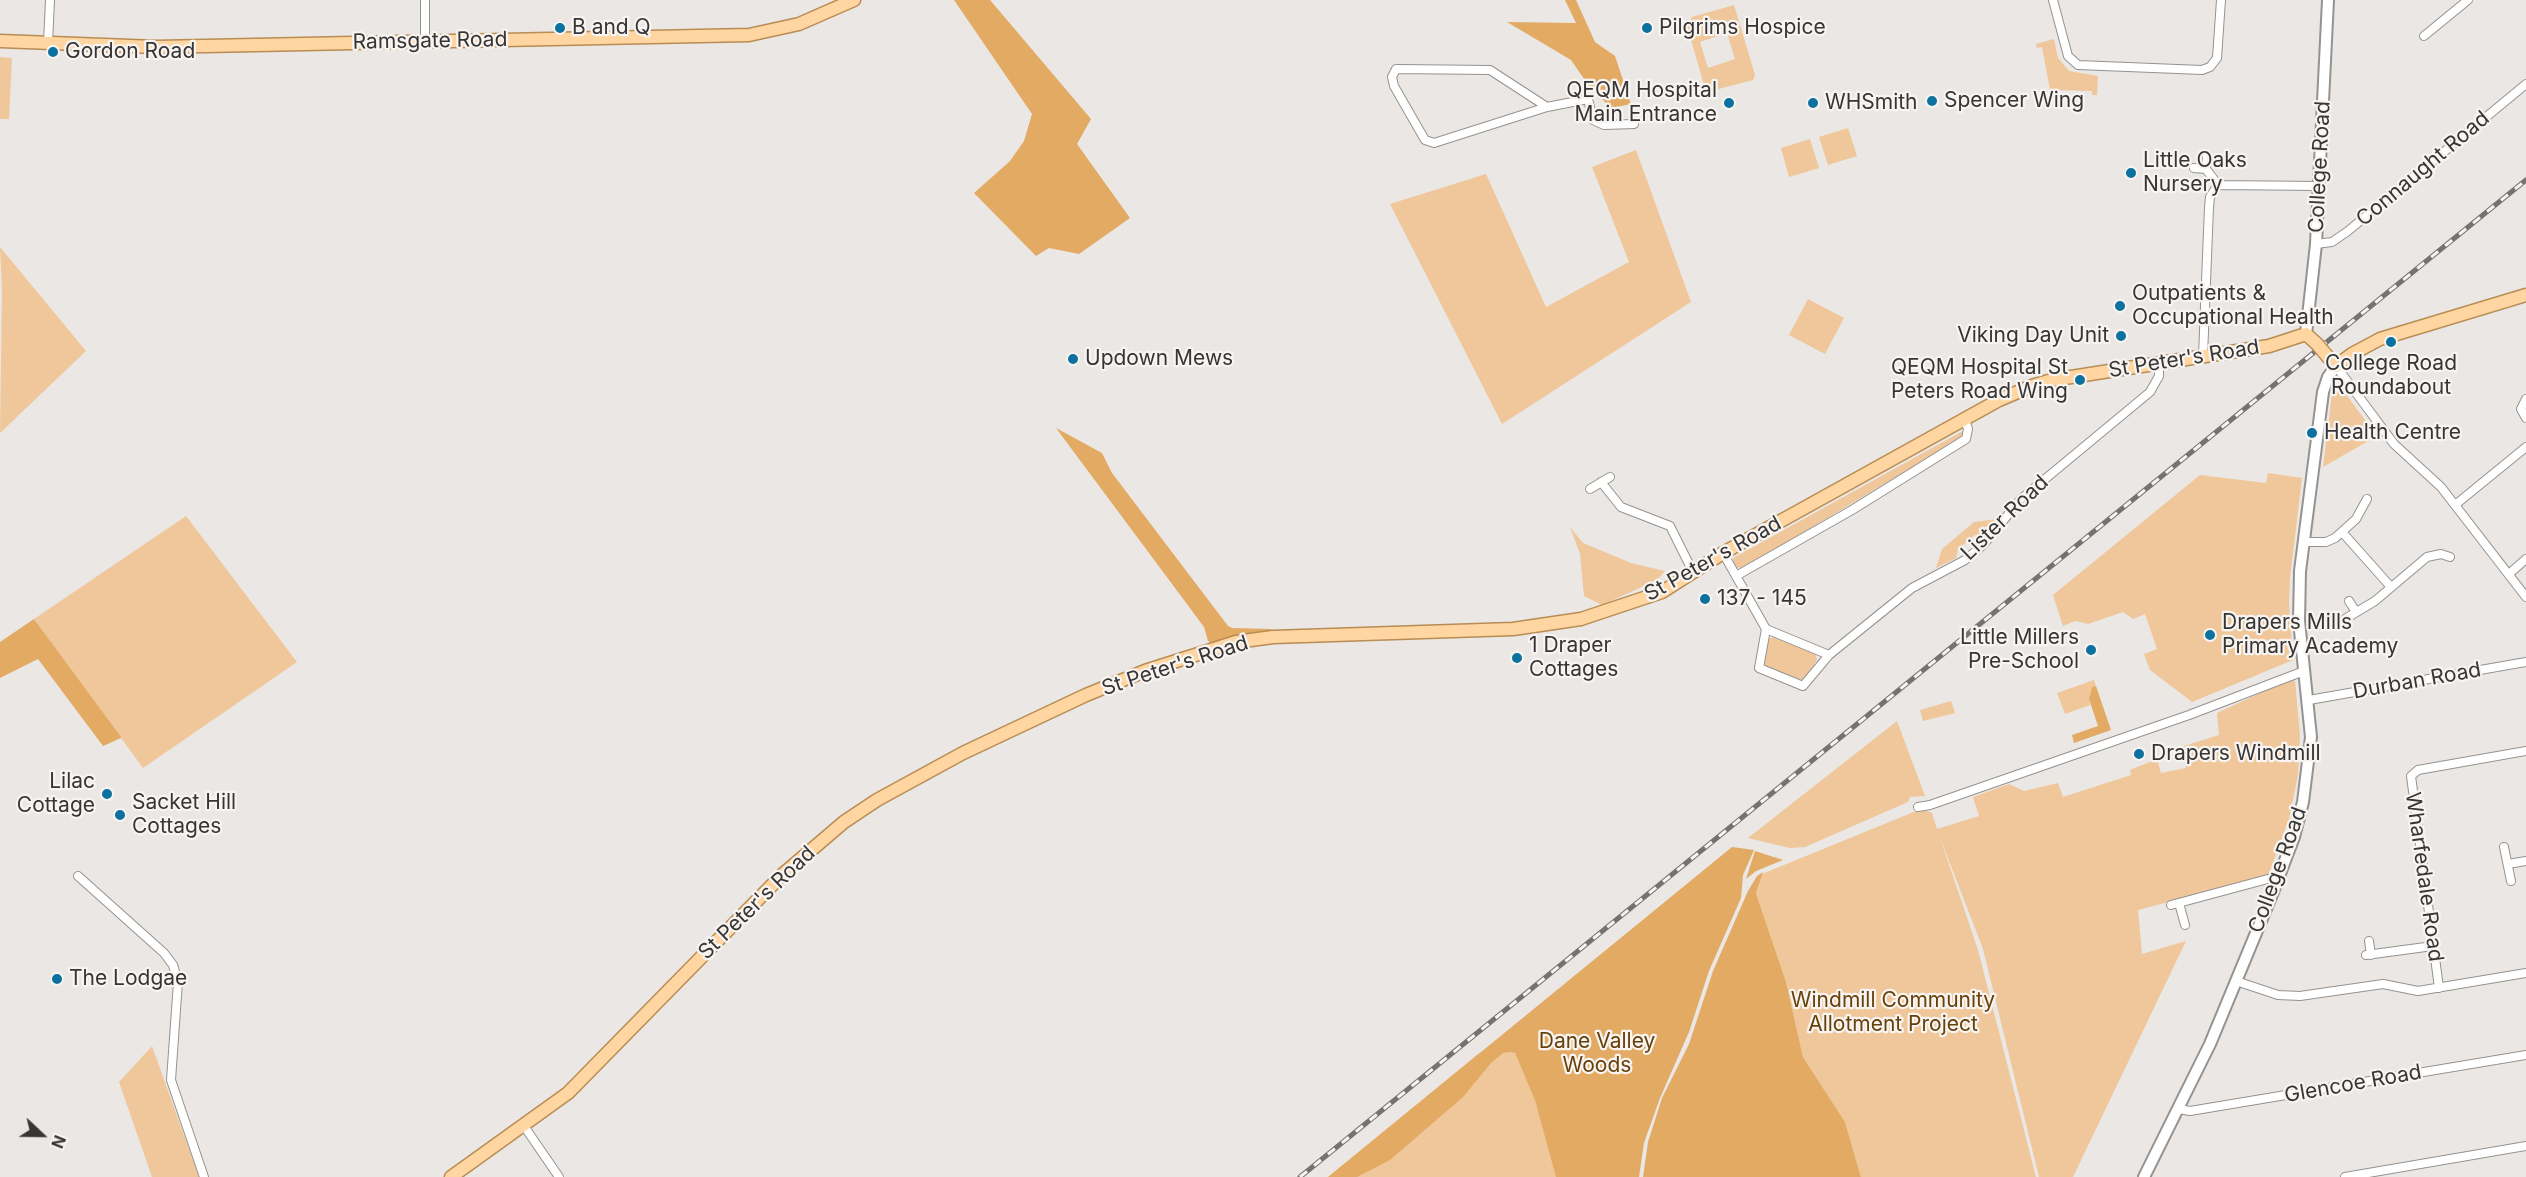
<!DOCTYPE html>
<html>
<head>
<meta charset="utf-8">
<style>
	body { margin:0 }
	#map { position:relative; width:2526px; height:1177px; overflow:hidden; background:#eae7e4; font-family:Inter,sans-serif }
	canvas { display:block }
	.north { position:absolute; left:12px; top:1105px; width:60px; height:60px; -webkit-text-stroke:4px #f7f4f1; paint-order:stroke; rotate:112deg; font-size:16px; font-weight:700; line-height:24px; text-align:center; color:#373635 }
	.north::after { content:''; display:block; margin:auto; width:21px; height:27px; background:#373635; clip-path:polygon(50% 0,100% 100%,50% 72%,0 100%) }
</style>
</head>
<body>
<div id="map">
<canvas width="2526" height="1177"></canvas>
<div class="north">N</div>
</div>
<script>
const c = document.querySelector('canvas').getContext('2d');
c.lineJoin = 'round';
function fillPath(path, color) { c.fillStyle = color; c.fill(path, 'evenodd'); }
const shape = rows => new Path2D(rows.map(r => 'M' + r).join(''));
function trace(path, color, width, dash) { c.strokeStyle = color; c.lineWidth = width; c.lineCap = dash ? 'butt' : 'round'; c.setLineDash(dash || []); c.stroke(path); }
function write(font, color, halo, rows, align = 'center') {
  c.font = font + ' Inter,sans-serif'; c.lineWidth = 4.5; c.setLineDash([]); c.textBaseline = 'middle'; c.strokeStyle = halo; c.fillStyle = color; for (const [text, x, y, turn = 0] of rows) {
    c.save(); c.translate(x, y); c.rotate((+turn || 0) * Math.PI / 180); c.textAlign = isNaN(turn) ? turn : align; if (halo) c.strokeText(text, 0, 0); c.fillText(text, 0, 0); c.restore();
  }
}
fillPath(shape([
	[1734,5,1755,75,1753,80,1711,91,1704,85,1687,26,1692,17],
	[1727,33,1735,59,1708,68,1700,42],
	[2054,39,2058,58,2069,71,2098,76,2097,95,2092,95,2092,91,2050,90,2042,47,2037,48,2036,44],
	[0,57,12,58,9,119,0,119],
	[1848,128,1857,156,1828,165,1819,137],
	[1810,139,1819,168,1789,177,1781,148],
	[1636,150,1691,302,1502,424,1390,204,1486,174,1546,307,1629,262,1592,167],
	[0,247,86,351,0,433,2,290],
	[1808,299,1844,318,1825,354,1789,335],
	[2342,389,2377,436,2323,467,2332,394],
	[1961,432,1964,433,1959,439,1776,549,1741,568,1735,567,1733,558],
	[2268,473,2302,478,2290,578,2289,605,2293,660,2192,702,2150,670,2144,654,2157,649,2145,614,2133,619,2123,612,2088,624,2075,621,2063,626,2053,595,2200,475,2266,483],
	[186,516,297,662,143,768,34,619],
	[1997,519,1983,536,1975,535,1958,549,1956,558,1936,568,1942,549,1974,522],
	[1570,527,1583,543,1631,563,1665,571,1657,580,1602,605,1584,596,1580,554],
	[1774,637,1815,653,1817,660,1803,680,1764,667,1768,639],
	[2291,679,2295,681,2300,735,2298,775,2289,819,2268,876,2138,910,2142,954,2186,941,2073,1177,2039,1177,1983,949,1939,835,1978,950,2036,1177,1861,1177,1845,1122,1803,1057,1786,982,1756,893,1762,874,1921,809,1932,813,1937,829,1979,816,1973,797,2009,784,2024,791,2058,783,2063,797,2131,775,2130,770,2157,759,2161,773,2186,768,2181,747,2219,735,2217,713],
	[2094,680,2096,686,2092,687,2089,699,2090,705,2065,714,2057,693],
	[1951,701,1955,713,1923,721,1920,710],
	[1897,721,1925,796,1910,797,1908,802,1805,847,1790,848,1748,838],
	[1502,1041,1515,1053,1570,1177,1328,1177,1478,1054],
	[152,1046,199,1177,152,1177,119,1082]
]), '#efc79a');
fillPath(shape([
	[954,0,990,0,1091,119,1077,144,1130,218,1079,254,1049,248,1036,256,974,193,1010,161,1024,141,1032,114],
	[1565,0,1576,0,1595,42,1615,56,1631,104,1611,108,1589,86,1571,60,1507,22,1576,23],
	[1056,428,1102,453,1112,473,1228,626,1232,628,1271,629,1270,636,1214,645,1208,641,1204,627],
	[34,619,121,737,121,738,103,746,38,659,0,678,0,642],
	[2096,686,2111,730,2074,743,2072,735,2098,726,2089,699,2092,687],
	[1732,847,1754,850,1743,875,1741,898,1709,971,1689,1032,1660,1098,1644,1143,1639,1177,1556,1177,1535,1100,1515,1053,1511,1052,1503,1053,1491,1063,1463,1097,1390,1160,1357,1177,1328,1177],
	[1755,851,1783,860,1756,871,1746,879],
	[1763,872,1756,893,1786,982,1803,1057,1845,1122,1861,1177,1643,1177,1648,1142,1662,1098,1689,1044,1713,971,1748,891,1757,876]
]), '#e3aa64');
const street = shape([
	[425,0,425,42],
	[2053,0,2068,56,2078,65,2202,70,2210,67,2217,58,2221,0],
	[2424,36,2468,0],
	[48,43,50,0],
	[1547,107,1434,143,1425,140,1394,86,1392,77,1396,69,1490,70,1547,107,1588,99,1593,120,1604,125,1634,124],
	[2194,168,2206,169,2207,155],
	[2206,169,2218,185],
	[2316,244,2332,242,2348,231,2526,84],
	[2203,356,2209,207,2210,197,2218,185,2320,186],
	[2336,366,2394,444,2441,487,2526,597],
	[2526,399,2521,409,2526,418],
	[1601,482,1621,507,1670,526,1693,572],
	[1590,489,1610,477],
	[2455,505,2526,447],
	[2342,532,2391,587],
	[2303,542,2326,542,2335,538,2356,519,2367,499],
	[1723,553,1766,629,1829,655],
	[2510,573,2526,559],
	[1736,576,1852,510,1966,439,1968,429,1965,420],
	[2349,601,2356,612],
	[2345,619,2375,601,2427,557,2441,554,2450,557],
	[1766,629,1759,668,1803,686,1829,655,1912,588,1965,560,1983,545,2021,499,2150,392,2159,376,2159,364],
	[2309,700,2526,662],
	[1918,807,1930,805,2189,715,2304,671],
	[2504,847,2511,881],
	[2508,864,2526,861],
	[78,876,164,953,173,965,178,982,171,1080,204,1177],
	[2179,903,2185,925],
	[2171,905,2279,876],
	[2369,941,2371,955],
	[2366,955,2433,946],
	[2236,981,2278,995,2300,996,2383,984,2418,991,2526,973],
	[2439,988,2411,776,2418,770,2526,751],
	[2179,1109,2190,1111,2526,1055],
	[524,1126,559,1177],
	[2345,1177,2526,1146]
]);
const secondary = shape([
	[2306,334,2316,244,2328,0],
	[2144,1177,2210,1044,2273,892,2294,837,2303,802,2311,737,2299,621,2300,571,2323,392,2328,377,2336,366]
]);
const primary = shape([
	[0,41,156,47,749,35,799,24,854,0],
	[2328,357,2336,366,2352,354,2380,339,2526,295],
	[451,1177,568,1093,782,875,844,822,877,800,963,753,1086,695,1145,671,1236,642,1273,637,1513,629,1581,619,1662,592,1723,553,1999,400,2032,386,2052,380,2269,346,2306,334,2317,344]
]);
trace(street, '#959390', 10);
trace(secondary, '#959390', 14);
trace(primary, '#b98c53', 15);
trace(street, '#fff', 8);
trace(secondary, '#fff', 10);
trace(primary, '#ffd6a1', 12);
const rail = shape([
	[1300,1177,2526,180]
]);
trace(rail, '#757371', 5);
trace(rail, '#f7f4f1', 3, [9]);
const primaryBridge = shape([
	[2317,344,2328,357]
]);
trace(primaryBridge, '#b98c53', 15, []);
trace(primaryBridge, '#ffd6a1', 12);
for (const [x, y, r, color] of [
	[560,28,6,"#0c719e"],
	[1647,28,6,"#0c719e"],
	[53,52,6,"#0c719e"],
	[1932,101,6,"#0c719e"],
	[1729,103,6,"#0c719e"],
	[1813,103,6,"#0c719e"],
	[2131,173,6,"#0c719e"],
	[2120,306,6,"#0c719e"],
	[2121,336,6,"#0c719e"],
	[2391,342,6,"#0c719e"],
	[1073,359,6,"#0c719e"],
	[2080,380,6,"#0c719e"],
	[2312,433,6,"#0c719e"],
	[1705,599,6,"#0c719e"],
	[2210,635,6,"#0c719e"],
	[2091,650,6,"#0c719e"],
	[1517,658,6,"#0c719e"],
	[2139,754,6,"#0c719e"],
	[107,794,6,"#0c719e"],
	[120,815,6,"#0c719e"],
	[57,979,6,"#0c719e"]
]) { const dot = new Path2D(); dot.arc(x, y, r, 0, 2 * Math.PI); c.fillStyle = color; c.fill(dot); trace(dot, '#f7f4f1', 2); }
write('21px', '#373635', '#f7f4f1', [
	["B and Q",572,28],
	["Pilgrims Hospice",1659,28],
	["Gordon Road",65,52],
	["QEQM Hospital",1717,91,"right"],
	["Main Entrance",1717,115,"right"],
	["Spencer Wing",1944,101],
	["WHSmith",1825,103],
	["Little Oaks",2143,161],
	["Nursery",2143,185],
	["Outpatients &",2132,294],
	["Occupational Health",2132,318],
	["Viking Day Unit",2109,336,"right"],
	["Updown Mews",1085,359],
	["College Road",2391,364,"center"],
	["Roundabout",2391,388,"center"],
	["QEQM Hospital St",2068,368,"right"],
	["Peters Road Wing",2068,392,"right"],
	["Health Centre",2324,433],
	["137 - 145",1717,599],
	["Drapers Mills",2222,623],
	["Primary Academy",2222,647],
	["Little Millers",2079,638,"right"],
	["Pre-School",2079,662,"right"],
	["1 Draper",1529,646],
	["Cottages",1529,670],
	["Drapers Windmill",2151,754],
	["Lilac",95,782,"right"],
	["Cottage",95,806,"right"],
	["Sacket Hill",132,803],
	["Cottages",132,827],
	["The Lodgae",69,979]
], 'left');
write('21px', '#373635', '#f7f4f1', [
	["Ramsgate Road",430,41,-1],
	["College Road",2320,167,-87],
	["Connaught Road",2423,169,-40],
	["St Peter's Road",2184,359,-9],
	["Lister Road",2005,518,-44],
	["St Peter's Road",1713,559,-29],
	["St Peter's Road",1175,666,-18],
	["Durban Road",2417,681,-10],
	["College Road",2278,870,-70],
	["Wharfedale Road",2424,877,82],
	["St Peter's Road",757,903,-44],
	["Glencoe Road",2353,1084,-10]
]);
write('21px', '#674109', '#f7f4f1', [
	["Windmill Community",1893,1001],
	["Allotment Project",1893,1025],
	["Dane Valley",1597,1042],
	["Woods",1597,1066]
]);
</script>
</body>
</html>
